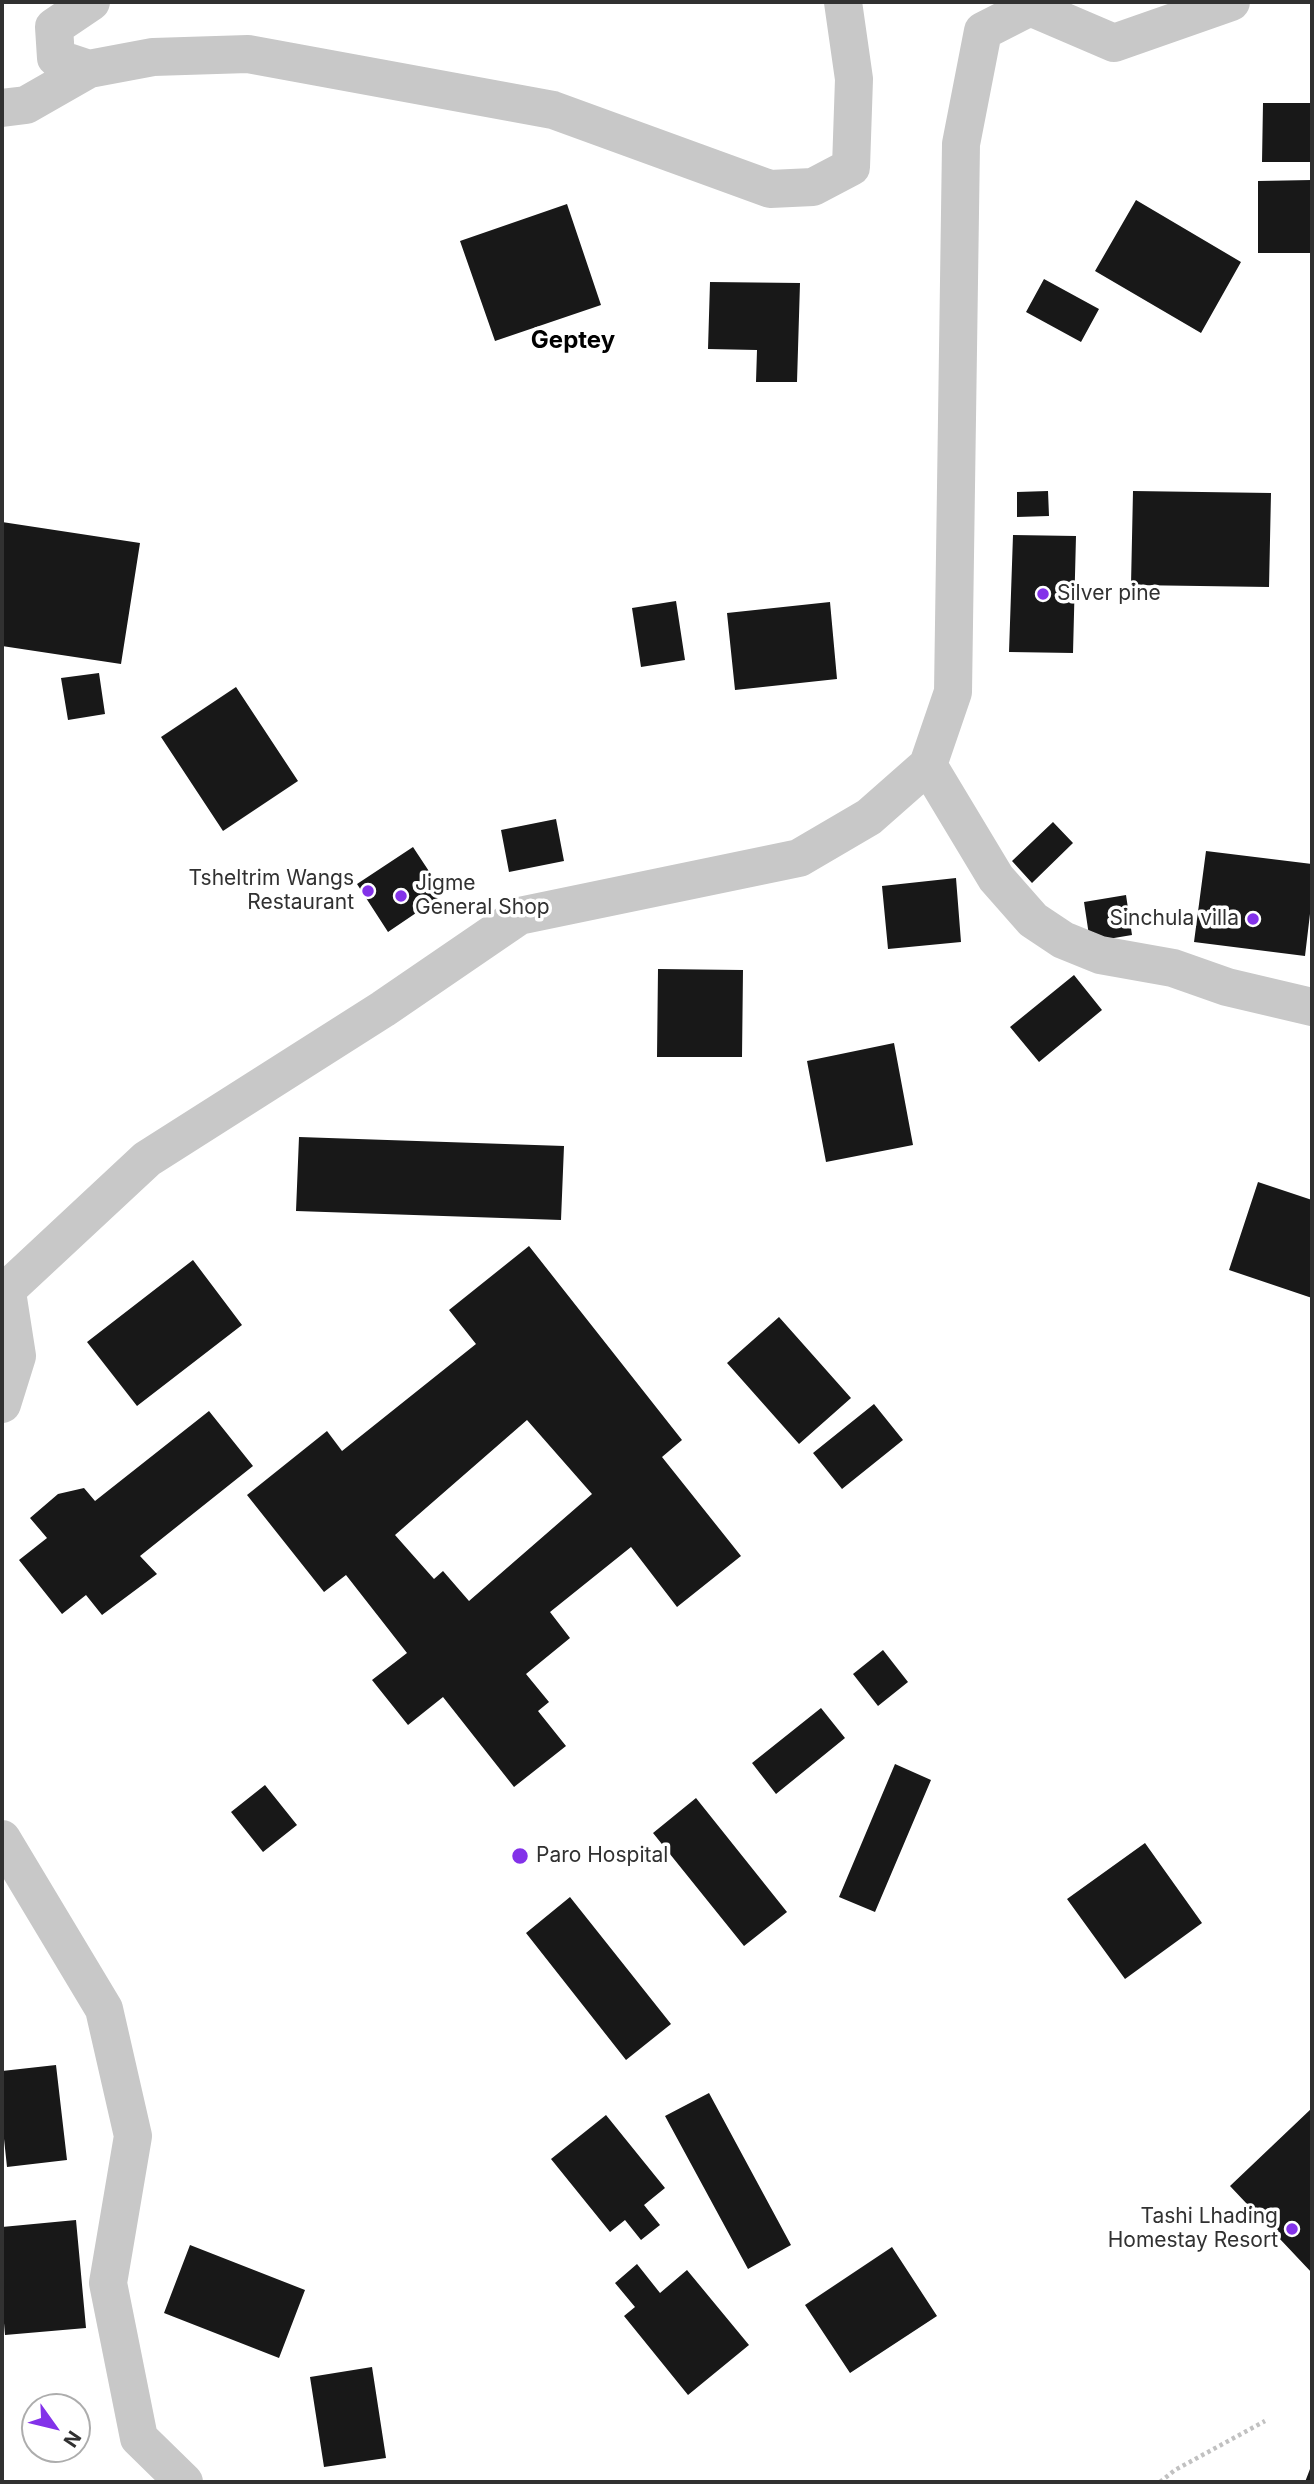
<!DOCTYPE html>
<html>
<head>
<meta charset="utf-8">
<style>
	body { margin:0 }
	#map { position:relative; width:1314px; height:2484px; overflow:hidden; background:#fff; font-family:Inter,sans-serif }
	canvas { display:block }
	.frame { position:absolute; inset:0; border:4px solid #313131; pointer-events:none }
	.north { position:absolute; left:21px; top:2393px; width:70px; height:70px; box-sizing:border-box; background:#fff; border:2px solid #adadad; border-radius:50%; rotate:124deg; font-size:19px; font-weight:700; line-height:28px; text-align:center; color:#313131 }
	.north::after { content:''; display:block; margin:auto; width:24px; height:32px; background:#8332e9; clip-path:polygon(50% 0,100% 100%,50% 72%,0 100%) }
</style>
</head>
<body>
<div id="map">
<canvas width="1314" height="2484"></canvas>
<div class="frame"></div>
<div class="north">N</div>
</div>
<script>
const c = document.querySelector('canvas').getContext('2d');
c.lineJoin = 'round';
function fillPath(path, color) { c.fillStyle = color; c.fill(path, 'evenodd'); }
const shape = rows => new Path2D(rows.map(r => 'M' + r).join(''));
function trace(path, color, width, dash) { c.strokeStyle = color; c.lineWidth = width; c.lineCap = dash ? 'butt' : 'round'; c.setLineDash(dash || []); c.stroke(path); }
function write(font, color, halo, rows, align = 'center') {
  c.font = font + ' Inter,sans-serif'; c.lineWidth = 7; c.setLineDash([]); c.textBaseline = 'middle'; c.strokeStyle = halo; c.fillStyle = color; for (const [text, x, y, turn = 0] of rows) {
    c.save(); c.translate(x, y); c.rotate((+turn || 0) * Math.PI / 180); c.textAlign = isNaN(turn) ? turn : align; if (halo) c.strokeText(text, 0, 0); c.fillText(text, 0, 0); c.restore();
  }
}
fillPath(shape([
	[1263,103,1312,103,1312,162,1262,162],
	[1312,180,1312,253,1258,253,1258,181],
	[1136,200,1241,262,1201,333,1095,271],
	[567,204,601,305,495,341,460,241],
	[1044,279,1099,309,1081,342,1026,312],
	[710,282,800,283,797,382,756,382,757,350,708,349],
	[1048,491,1049,516,1017,517,1017,492],
	[1133,491,1271,493,1269,587,1131,585],
	[2,522,140,543,121,664,2,646],
	[1013,535,1076,536,1073,653,1009,652],
	[676,601,685,660,641,667,632,608],
	[830,602,837,679,735,690,727,613],
	[99,673,105,714,68,720,61,678],
	[236,687,298,781,223,831,161,737],
	[556,819,564,861,509,872,501,830],
	[1053,822,1073,843,1032,883,1012,861],
	[413,847,444,894,388,932,357,884],
	[1206,851,1312,864,1312,897,1305,956,1194,942],
	[956,878,961,942,888,949,882,886],
	[1126,895,1132,935,1090,942,1084,902],
	[658,969,743,970,742,1057,657,1057],
	[1074,975,1102,1010,1039,1062,1010,1027],
	[894,1043,913,1145,826,1162,807,1061],
	[299,1137,564,1146,561,1220,296,1211],
	[1258,1182,1312,1200,1312,1298,1229,1270],
	[529,1246,682,1440,662,1457,741,1556,677,1607,631,1547,550,1612,570,1638,526,1674,549,1702,538,1711,566,1746,514,1787,443,1697,408,1725,372,1680,407,1653,346,1575,324,1592,247,1495,327,1431,342,1451,476,1344,449,1310],
	[527,1420,592,1494,469,1601,443,1571,434,1579,395,1535],
	[193,1260,242,1325,137,1406,87,1342],
	[779,1317,851,1398,799,1444,727,1363],
	[874,1404,903,1440,842,1489,813,1453],
	[209,1411,253,1466,140,1556,157,1574,102,1615,86,1595,62,1614,19,1560,47,1538,30,1518,58,1494,84,1488,95,1501],
	[883,1650,908,1682,878,1706,853,1674],
	[821,1708,845,1738,776,1794,752,1763],
	[895,1764,931,1780,875,1912,839,1897],
	[265,1785,297,1825,263,1852,231,1812],
	[696,1798,787,1912,744,1946,653,1833],
	[1145,1843,1202,1923,1125,1979,1067,1899],
	[570,1897,671,2024,626,2060,526,1933],
	[56,2065,67,2160,7,2167,2,2120,2,2071],
	[709,2093,791,2245,748,2269,665,2116],
	[1312,2108,1312,2273,1230,2186],
	[606,2115,665,2188,644,2205,660,2225,641,2240,625,2220,610,2232,551,2159],
	[76,2220,86,2328,5,2335,2,2299,2,2227],
	[190,2245,305,2290,279,2358,164,2313],
	[892,2247,937,2316,850,2373,805,2305],
	[637,2264,660,2293,687,2270,749,2345,688,2395,624,2316,635,2307,615,2283],
	[372,2367,386,2458,324,2467,310,2377],
	[1310,2469,1312,2470,1312,2482,1305,2482]
]), '#181818');
trace(shape([
	[1160,2482,1175,2470,1265,2421]
]), '#c1c1c1', 4.5, [3.5, 3.5]);
trace(shape([
	[89,69,56,58,54,27,91,2],
	[2,108,26,105,89,69,153,57,248,54,553,110,770,189,813,187,851,167,854,79,843,2],
	[928,765,996,878,1033,920,1063,940,1100,955,1173,968,1227,987,1312,1007],
	[2,1294,147,1159,383,1009,519,916,799,858,869,817,928,765,953,692,961,144,983,31,1030,7,1114,43,1231,2],
	[2,1404,17,1356,7,1292],
	[2,1839,104,2009,133,2136,108,2283,139,2438,184,2482]
]), '#c8c8c8', 38);
for (const [x, y, r, color] of [
	[1043,594,7,"#8332e9"],
	[368,891,7,"#8332e9"],
	[401,896,7,"#8332e9"],
	[1253,919,7,"#8332e9"],
	[520,1856,9,"#8332e9"],
	[1292,2229,7,"#8332e9"]
]) { const dot = new Path2D(); dot.arc(x, y, r, 0, 2 * Math.PI); c.fillStyle = color; c.fill(dot); trace(dot, '#fff', 2.5); }
write('21px', '#313131', '#fff', [
	["Silver pine",1057,594],
	["Tsheltrim Wangs",354,879,"right"],
	["Restaurant",354,903,"right"],
	["Jigme",415,884],
	["General Shop",415,908],
	["Sinchula villa",1239,919,"right"],
	["Paro Hospital",536,1856],
	["Tashi Lhading",1278,2217,"right"],
	["Homestay Resort",1278,2241,"right"]
], 'left');
write('bold 24px', '#000', '#fff', [
	["Geptey",573,341]
]);
</script>
</body>
</html>
